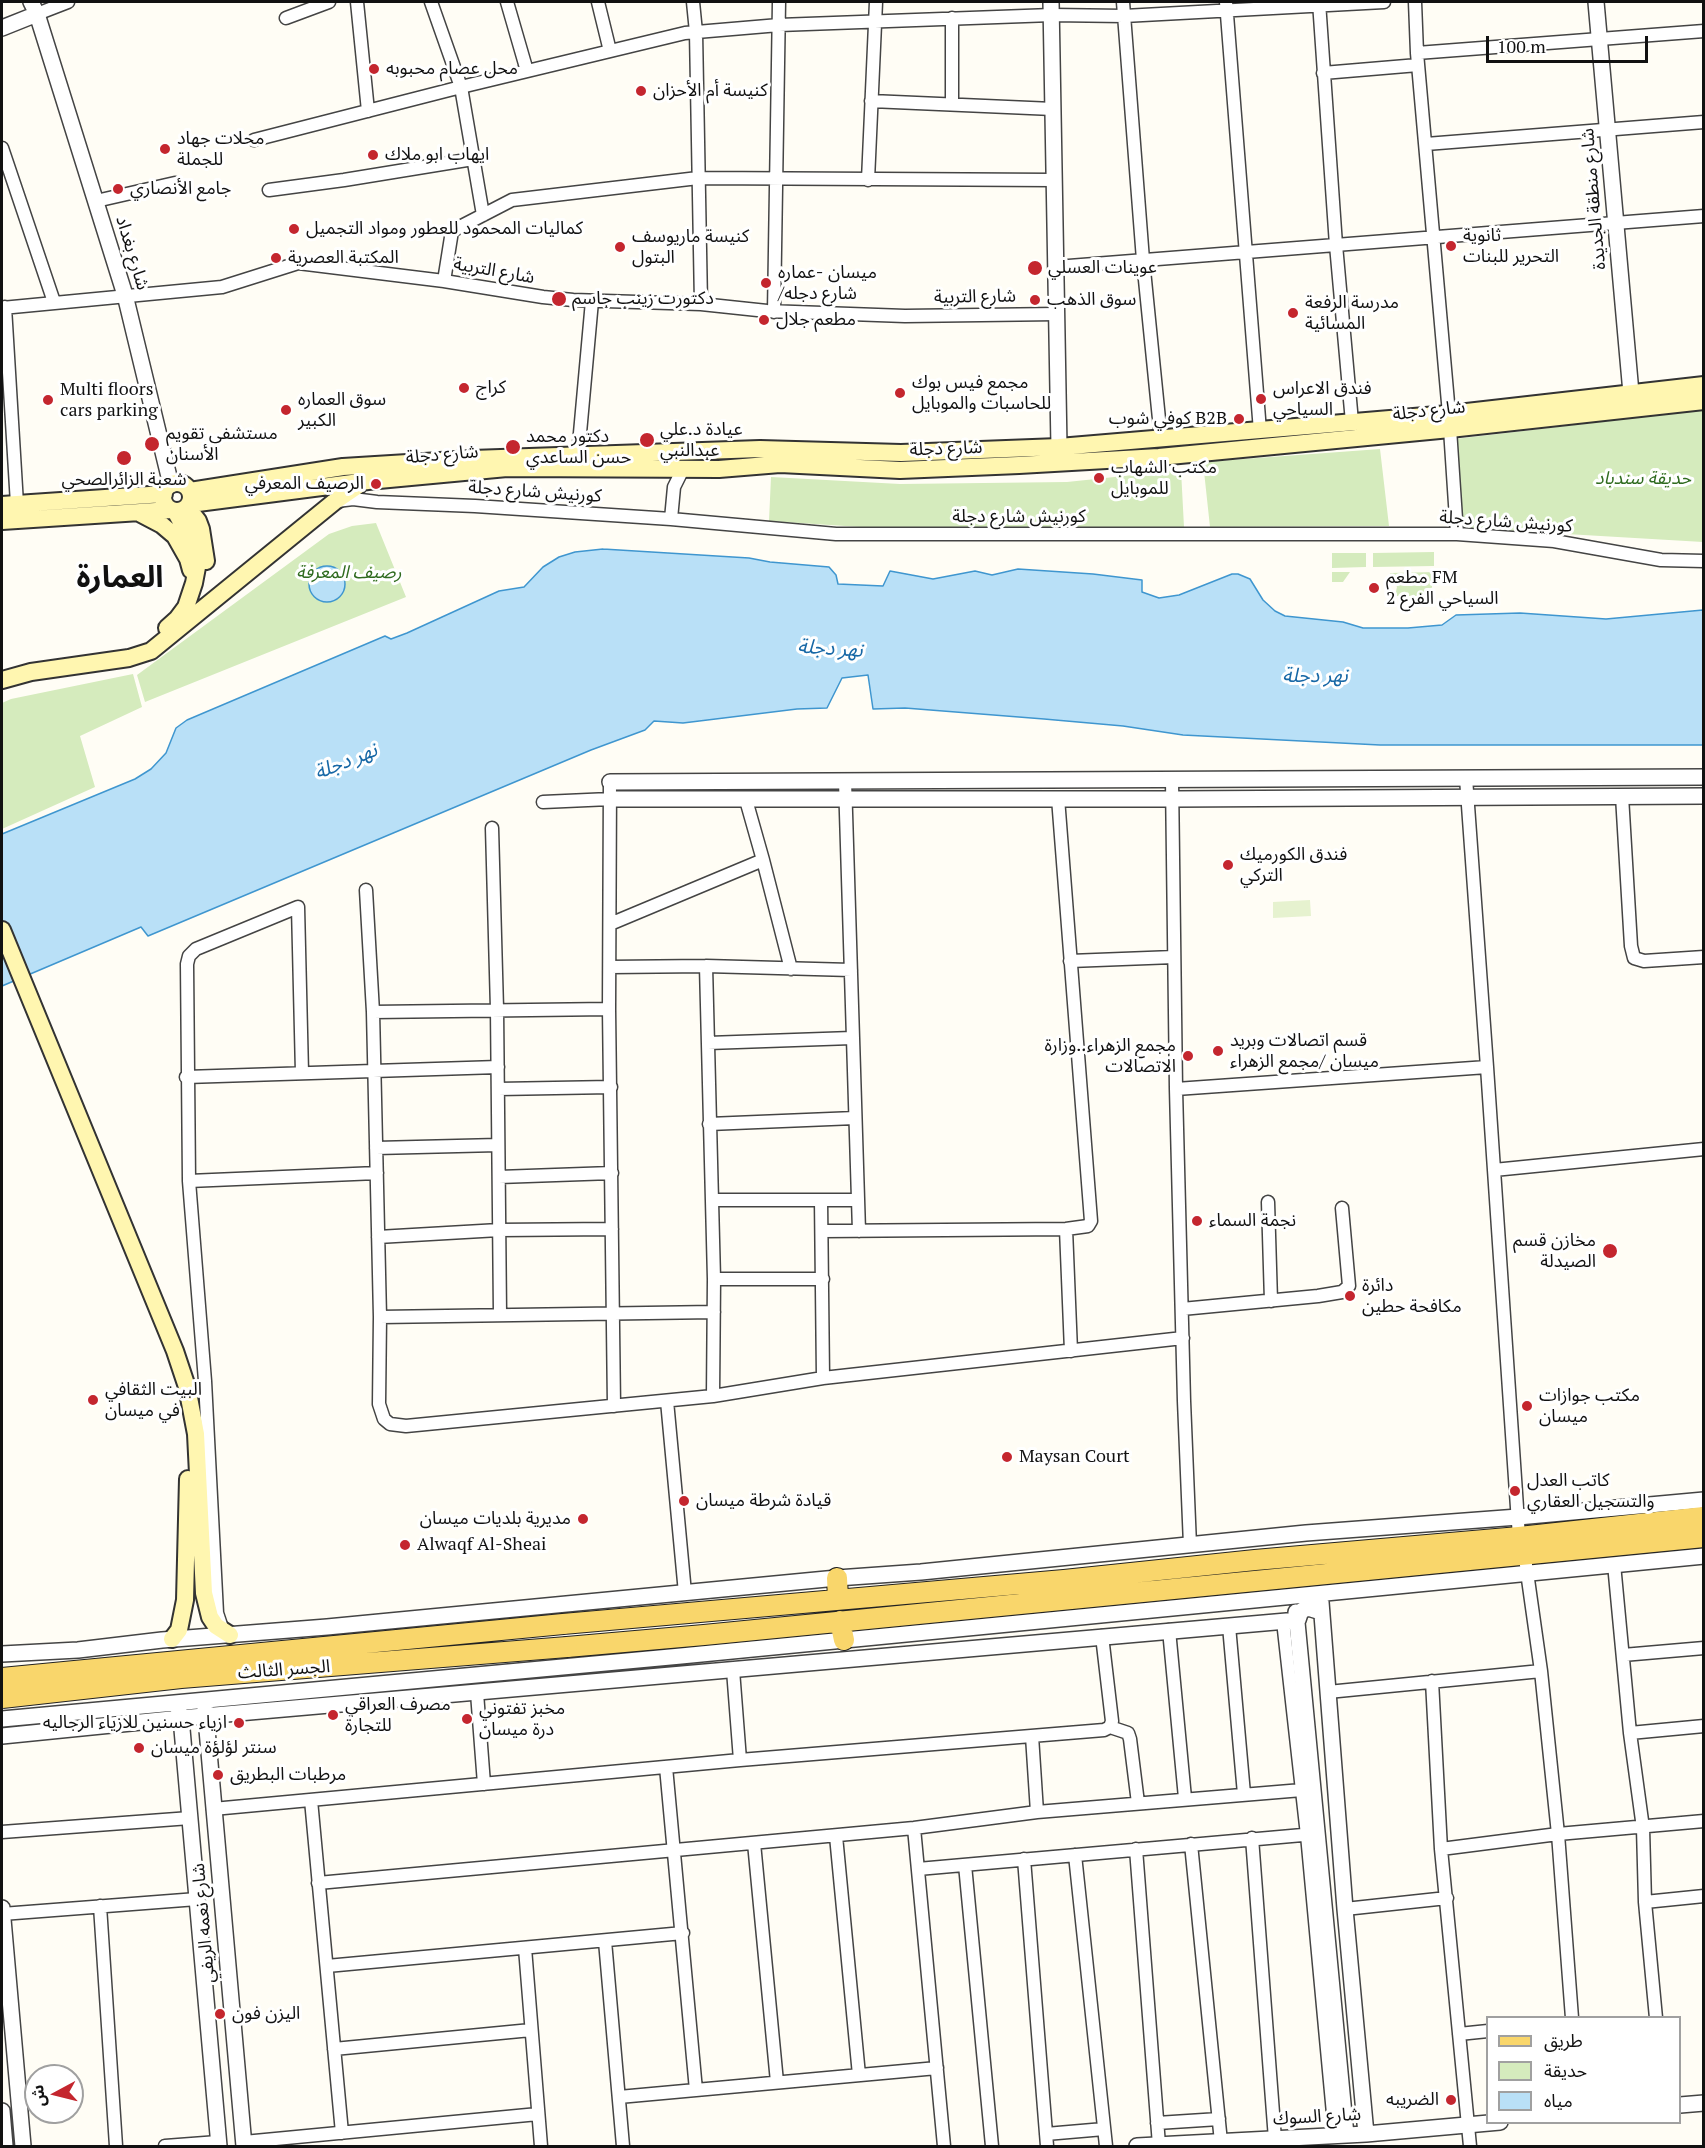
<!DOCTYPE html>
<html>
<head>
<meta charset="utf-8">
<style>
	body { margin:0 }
	#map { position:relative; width:1705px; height:2148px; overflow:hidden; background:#fffdf5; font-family:"PT Serif","Noto Sans Arabic",serif }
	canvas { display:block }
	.frame { position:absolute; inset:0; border:3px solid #111; pointer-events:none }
	.legend { position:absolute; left:1486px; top:2016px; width:195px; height:108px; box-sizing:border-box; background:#fff; border:2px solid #a0a0a0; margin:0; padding:8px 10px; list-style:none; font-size:18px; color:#111 }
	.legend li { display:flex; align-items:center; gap:12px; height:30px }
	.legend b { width:30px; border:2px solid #a0a0a0 }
	.north { position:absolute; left:24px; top:2064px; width:60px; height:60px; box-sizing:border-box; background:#fff; border:2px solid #a0a0a0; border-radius:50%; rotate:263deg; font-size:16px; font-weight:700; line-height:24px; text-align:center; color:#111 }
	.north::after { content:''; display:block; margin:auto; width:21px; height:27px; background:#c4262e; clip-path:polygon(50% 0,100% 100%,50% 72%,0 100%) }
	.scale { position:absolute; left:1486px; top:36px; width:162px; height:27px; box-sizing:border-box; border:3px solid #111; border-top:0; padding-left:8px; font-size:18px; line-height:21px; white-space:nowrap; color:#111; -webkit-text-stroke:4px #fff; paint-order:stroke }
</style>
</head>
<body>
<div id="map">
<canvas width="1705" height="2148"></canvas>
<div class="frame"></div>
<ul class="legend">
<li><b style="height:8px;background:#f9d66b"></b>طريق</li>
<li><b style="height:16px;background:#d5ebbd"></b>حديقة</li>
<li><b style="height:16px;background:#b9e0f7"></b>مياه</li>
</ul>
<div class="north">ش</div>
<div class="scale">100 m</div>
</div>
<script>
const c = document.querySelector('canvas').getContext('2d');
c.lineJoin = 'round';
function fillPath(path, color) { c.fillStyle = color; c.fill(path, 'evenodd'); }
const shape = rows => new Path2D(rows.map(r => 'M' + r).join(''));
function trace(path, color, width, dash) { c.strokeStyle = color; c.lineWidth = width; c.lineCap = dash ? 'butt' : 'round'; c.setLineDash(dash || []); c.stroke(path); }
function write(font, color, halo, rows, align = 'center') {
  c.font = font + ' "PT Serif","Noto Sans Arabic",serif'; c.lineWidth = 6; c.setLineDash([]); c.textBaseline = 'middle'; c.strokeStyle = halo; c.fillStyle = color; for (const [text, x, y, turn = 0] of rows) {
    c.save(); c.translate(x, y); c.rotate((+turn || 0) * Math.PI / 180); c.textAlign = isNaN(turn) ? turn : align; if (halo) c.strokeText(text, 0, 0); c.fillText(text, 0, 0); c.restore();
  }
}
fillPath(shape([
	[1703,410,1703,542,1464,528,1455,439],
	[1380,449,1389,526,1210,527,1203,462],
	[1181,470,1184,527,891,529,769,521,771,477,900,484,1067,482],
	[376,523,406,597,145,702,137,675,329,534,352,526],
	[1434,552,1434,566,1373,567,1373,553],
	[1332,553,1366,553,1366,567,1332,568],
	[1332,572,1350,572,1343,582,1332,582],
	[1435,572,1430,596,1395,596,1397,587,1390,573],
	[133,674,142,707,80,736,95,787,2,829,2,703,11,699]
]), '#d5ebbd');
fillPath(shape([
	[1310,900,1311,916,1273,918,1273,902]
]), '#e6f2cf');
const water = shape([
	[603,549,749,558,770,562,829,567,836,575,838,584,883,586,890,571,933,579,975,571,992,575,1018,569,1093,574,1142,580,1142,592,1159,598,1179,595,1232,574,1238,574,1250,579,1263,600,1275,611,1285,616,1343,622,1363,628,1408,628,1442,625,1456,615,1520,613,1606,619,1703,610,1703,745,1380,745,1183,735,1123,726,1044,719,905,708,873,709,868,675,842,678,827,708,797,709,683,723,654,721,645,730,591,750,148,936,141,927,2,986,2,834,135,779,151,769,166,753,176,728,187,720,385,636,391,639,407,633,499,591,524,587,543,567,559,557,575,552,603,549],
	'309 584a18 18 0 1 1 36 0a18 18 0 1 1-36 0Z'
]);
fillPath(water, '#b9e0f7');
trace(water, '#3f96cf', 1.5);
const minor = shape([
	[357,2,368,111],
	[431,2,461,87,483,215],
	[507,2,527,71],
	[598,2,610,51],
	[693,2,696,32,701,304],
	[1123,2,1143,260,1161,439],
	[1226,2,1260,431],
	[1319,2,1336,245,1352,422],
	[1415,2,1417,53,1449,414],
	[37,14,68,2],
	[286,18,329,2],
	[952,18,952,104],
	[1417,53,1704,31],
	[1323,73,1418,65],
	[871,101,1053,109],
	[254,140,461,87,685,33,779,25,1052,15,1124,16,1384,2],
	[1426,144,1704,122],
	[2,148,54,302],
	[868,180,876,2],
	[269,190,344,180,473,159],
	[96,201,175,183],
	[1056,267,1704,216],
	[444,281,452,231,512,200,698,178,1054,180],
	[5,307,17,504],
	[2,308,222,287,298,263,444,281,543,297,573,300,701,304,767,311,905,316,1057,314],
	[774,312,779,2],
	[1450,429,1457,534],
	[578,455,592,301],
	[337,501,353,499,377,502,475,506,671,519,836,534,1457,534,1554,541,1661,560,1704,561],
	[671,519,674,487,683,469],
	[1172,780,1176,1089,1184,1401,1190,1545],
	[845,781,859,1231],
	[610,782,609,1009,614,1406],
	[1622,796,1631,946,1634,958,1644,961,1704,957],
	[543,802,610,799],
	[492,828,497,1009,500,1314],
	[763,860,791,969],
	[366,890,373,1012,380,1317,379,1404,384,1419,390,1424,406,1426,713,1396,823,1378,1183,1338],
	[610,924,763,860,746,800],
	[1070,961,1174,957],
	[706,966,714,1279,713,1396],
	[610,967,706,966,851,970],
	[373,1012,609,1009],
	[708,1043,852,1038],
	[1487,1067,1519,1537],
	[186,1077,498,1067],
	[498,1089,611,1087],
	[1176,1089,1487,1067,1466,778],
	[709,1124,855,1118],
	[376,1148,498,1145],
	[1494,1170,1704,1149],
	[499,1177,612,1173],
	[189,1181,377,1173],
	[712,1200,858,1200],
	[821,1200,823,1378],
	[1268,1202,1271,1301],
	[1066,1229,1071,1351],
	[823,1231,1066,1229,1088,1226,1091,1221,1058,798],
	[378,1237,499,1230,612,1229],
	[714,1279,823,1279],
	[1182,1309,1318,1296,1342,1292,1349,1286,1342,1208],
	[380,1317,714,1312],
	[667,1401,685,1593],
	[1614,1564,1630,1733,1643,1828,1645,1902,1656,2018],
	[1526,1565,1541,1671,1558,1834,1572,2018],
	[1283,1621,1307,1835,1335,2135],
	[1229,1626,1244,1794],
	[222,1628,217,1613,205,1381,189,1181,187,964,189,956,196,949,298,907,302,1073],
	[1169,1630,1185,1798],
	[1623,1655,1704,1648],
	[733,1670,740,1760],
	[1432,1681,1441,1849,1470,2146],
	[1328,1692,1541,1671],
	[477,1693,484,1784],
	[1110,1727,1128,1733,1130,1739,1138,1803],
	[1630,1733,1704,1726],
	[1032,1736,1037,1812],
	[666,1767,696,2090],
	[311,1800,342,2133],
	[213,1809,740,1760,1104,1730,1110,1727,1112,1721,1102,1636],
	[914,1828,944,2146],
	[2,1832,190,1818],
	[836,1836,859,2075],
	[1252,1838,1275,2139],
	[754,1843,777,2082],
	[1191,1844,1221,2142],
	[1136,1849,1159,2145],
	[1441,1849,1558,1834,1704,1821],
	[1075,1855,1106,2146],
	[1024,1859,1047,2146],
	[965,1865,992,2146],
	[918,1869,1314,1834],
	[318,1883,914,1828,1037,1812,1302,1790],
	[1645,1902,1704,1896],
	[100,1906,116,2146],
	[1345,1909,1447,1898],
	[2,1914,197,1899],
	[605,1941,623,2146],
	[525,1948,541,2146],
	[327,1966,683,1933],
	[1459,2034,1488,2031],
	[334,2049,531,2030],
	[619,2097,937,2068],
	[1157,2123,1219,2119],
	[1046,2134,1104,2129],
	[244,2142,538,2114],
	[165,2146,218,2142]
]);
const tertiary = shape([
	[31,2,37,14,125,295,171,485],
	[1051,2,1059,447],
	[1596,2,1631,393],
	[2,28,37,14],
	[610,782,1704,777],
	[610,799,1173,799,1704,796],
	[1321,1602,1345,1909,1366,2134],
	[1296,1612,1346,2135],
	[2,1654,78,1650,162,1640,327,1627,837,1578,921,1572,1306,1533,1518,1517,1704,1500],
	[205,1707,244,2146],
	[178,1708,181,1718,219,2146],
	[2,1719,681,1656,1704,1556],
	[2,1736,181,1718,1298,1620,1301,1611,1308,1608,1321,1612],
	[2,1908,23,2146],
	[1680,2105,1704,2103],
	[2,2111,5,2146],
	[1137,2146,1366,2134,1500,2122]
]);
const secondary = shape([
	'163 497a14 14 0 1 1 28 0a14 14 0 1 1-28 0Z',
	[190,491,343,467,472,459,760,449,901,453,1059,447,1449,414,1704,385],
	[190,504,368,481,507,468,719,469,780,464,900,470,1019,465,1159,457,1450,429,1704,401],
	[2,505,164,494],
	[187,507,198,521,201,529,206,561],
	[141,514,162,525,175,536,188,559,191,570],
	[2,521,171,510],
	[167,628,177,619,186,607,194,583,198,562,192,542,175,511],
	[2,680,31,672,129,658,151,651,334,502,359,485],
	[2,930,175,1351,187,1387,196,1434,204,1593,210,1617,216,1626,230,1635],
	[172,1639,179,1630,185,1600,188,1479]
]);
const primary = shape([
	[837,1578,838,1599],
	[840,1621,844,1640],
	[563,1624,1064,1580,1255,1560,1519,1537,1704,1517],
	[567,1647,704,1635,1704,1537]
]);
trace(minor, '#444', 15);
trace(tertiary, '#444', 18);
trace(secondary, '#333', 20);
trace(primary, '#222', 22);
trace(minor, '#fff', 12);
trace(tertiary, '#fff', 15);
trace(secondary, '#fff6b0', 16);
trace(primary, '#f9d66b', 20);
const primaryBridge = shape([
	[2,1678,563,1624],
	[2,1698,181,1678,567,1647]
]);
trace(primaryBridge, '#222', 22, []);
trace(primaryBridge, '#f9d66b', 20);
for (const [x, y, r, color] of [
	[374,69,6,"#c4262e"],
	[641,91,6,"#c4262e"],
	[165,149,6,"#c4262e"],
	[373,155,6,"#c4262e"],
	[118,189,6,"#c4262e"],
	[294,229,6,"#c4262e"],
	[1451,246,6,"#c4262e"],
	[620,247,6,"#c4262e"],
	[276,258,6,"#c4262e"],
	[1035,268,8,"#c4262e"],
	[766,283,6,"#c4262e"],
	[559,299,8,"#c4262e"],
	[1035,300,6,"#c4262e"],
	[1293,313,6,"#c4262e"],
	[764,320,6,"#c4262e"],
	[464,388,6,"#c4262e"],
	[900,393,6,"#c4262e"],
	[1261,399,6,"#c4262e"],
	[48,400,6,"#c4262e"],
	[286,410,6,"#c4262e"],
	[1239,419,6,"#c4262e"],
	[647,440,8,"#c4262e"],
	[152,444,8,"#c4262e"],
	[513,447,8,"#c4262e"],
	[124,458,8,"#c4262e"],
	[1099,478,6,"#c4262e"],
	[376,484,6,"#c4262e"],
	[1374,588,6,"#c4262e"],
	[1228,865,6,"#c4262e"],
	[1218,1051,6,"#c4262e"],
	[1188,1056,6,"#c4262e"],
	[1197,1221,6,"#c4262e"],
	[1610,1251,8,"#c4262e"],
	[1350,1296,6,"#c4262e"],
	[93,1400,6,"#c4262e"],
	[1527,1406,6,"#c4262e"],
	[1007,1457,6,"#c4262e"],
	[1515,1491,6,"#c4262e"],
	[684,1501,6,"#c4262e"],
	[583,1519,6,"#c4262e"],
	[405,1545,6,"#c4262e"],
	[333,1715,6,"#c4262e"],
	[467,1719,6,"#c4262e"],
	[239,1723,6,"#c4262e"],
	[139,1748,6,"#c4262e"],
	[218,1775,6,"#c4262e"],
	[220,2014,6,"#c4262e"],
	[1451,2100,6,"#c4262e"]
]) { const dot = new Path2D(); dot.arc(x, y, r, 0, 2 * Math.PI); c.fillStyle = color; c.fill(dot); trace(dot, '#fff', 2); }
write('18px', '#111', '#fff', [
	["محل عصام محبوبه",386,69],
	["كنيسة أم الأحزان",653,91],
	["محلات جهاد",177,139],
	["للجملة",177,160],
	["ايهاب ابو ملاك",385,155],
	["جامع الأنصاري",130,189],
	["كماليات المحمود للعطور ومواد التجميل",306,229],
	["ثانوية",1463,236],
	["التحرير للبنات",1463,257],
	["كنيسة ماريوسف",632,237],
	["البتول",632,258],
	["المكتبة العصرية",288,258],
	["عوينات العسلي",1048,268],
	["ميسان -عماره",778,273],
	["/شارع دجله",778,294],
	["دكتورت زينب جاسم",572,299],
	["سوق الذهب",1047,300],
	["مدرسة الرفعة",1305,303],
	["المسائية",1305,324],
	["مطعم جلال",776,320],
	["مجمع فيس بوك",912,383],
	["للحاسبات والموبايل",912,404],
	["كراج",476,388],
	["فندق الاعراس",1273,389],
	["السياحي",1273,410],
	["Multi floors",60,390],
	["cars parking",60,411],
	["سوق العماره",298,400],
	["الكبير",298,421],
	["كوفي شوب B2B",1227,419,"right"],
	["عيادة د.علي",660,430],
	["عبدالنبي",660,451],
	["مستشفى تقويم",166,434],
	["الأسنان",166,455],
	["دكتور محمد",526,437],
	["حسن الساعدي",526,458],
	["مكتب الشهاب",1111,468],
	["للموبايل",1111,489],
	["شعبة الزائرالصحي",124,480,"center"],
	["الرصيف المعرفي",364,484,"right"],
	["مطعم FM",1386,578],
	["السياحي الفرع 2",1386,599],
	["فندق الكورميك",1240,855],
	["التركي",1240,876],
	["قسم اتصالات وبريد",1230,1041],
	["ميسان /مجمع الزهراء",1230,1062],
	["مجمع الزهراء..وزارة",1176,1046,"right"],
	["الاتصالات",1176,1067,"right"],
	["نجمة السماء",1209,1221],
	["مخازن قسم",1596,1241,"right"],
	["الصيدلة",1596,1262,"right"],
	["دائرة",1362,1286],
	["مكافحة حطين",1362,1307],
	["البيت الثقافي",105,1390],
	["في ميسان",105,1411],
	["مكتب جوازات",1539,1396],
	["ميسان",1539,1417],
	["Maysan Court",1019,1457],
	["كاتب العدل",1527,1481],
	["والتسجيل العقاري",1527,1502],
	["قيادة شرطة ميسان",696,1501],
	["مديرية بلديات ميسان",571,1519,"right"],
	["Alwaqf Al-Sheai",417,1545],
	["مصرف العراقي",345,1705],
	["للتجارة",345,1726],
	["مخبز تفتوني",479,1709],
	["درة ميسان",479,1730],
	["ازياء حسنين للازياء الرجاليه",227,1723,"right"],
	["سنتر لؤلؤة ميسان",151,1748],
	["مرطبات البطريق",230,1775],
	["اليزن فون",232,2014],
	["الضريبه",1439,2100,"right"]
], 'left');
write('18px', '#111', '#fff', [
	["شارع منطقة الجديدة",1594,199,-95],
	["شارع بغداد",132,253,73],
	["شارع التربية",494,271,10],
	["شارع التربية",975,297,-1],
	["شارع دجلة",1429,411,-6],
	["شارع دجلة",946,449,-2],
	["شارع دجلة",442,455,-5],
	["كورنيش شارع دجلة",535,492,4],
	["كورنيش شارع دجلة",1019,517],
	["كورنيش شارع دجلة",1506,522,4],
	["الجسر الثالث",284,1670,-4],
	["شارع نعمه الريفي",204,1923,-95],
	["شارع السوك",1317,2117,-3]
]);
write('italic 18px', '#2f6b1f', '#fff', [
	["حديقة سندباد",1643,479],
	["رصيف المعرفة",349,573]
]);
write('italic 20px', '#1768a6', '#fff', [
	["نهر دجلة",830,649,4],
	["نهر دجلة",1315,676],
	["نهر دجلة",346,762,-22]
]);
write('bold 30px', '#111', '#fff', [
	["العمارة",120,578]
]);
</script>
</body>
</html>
